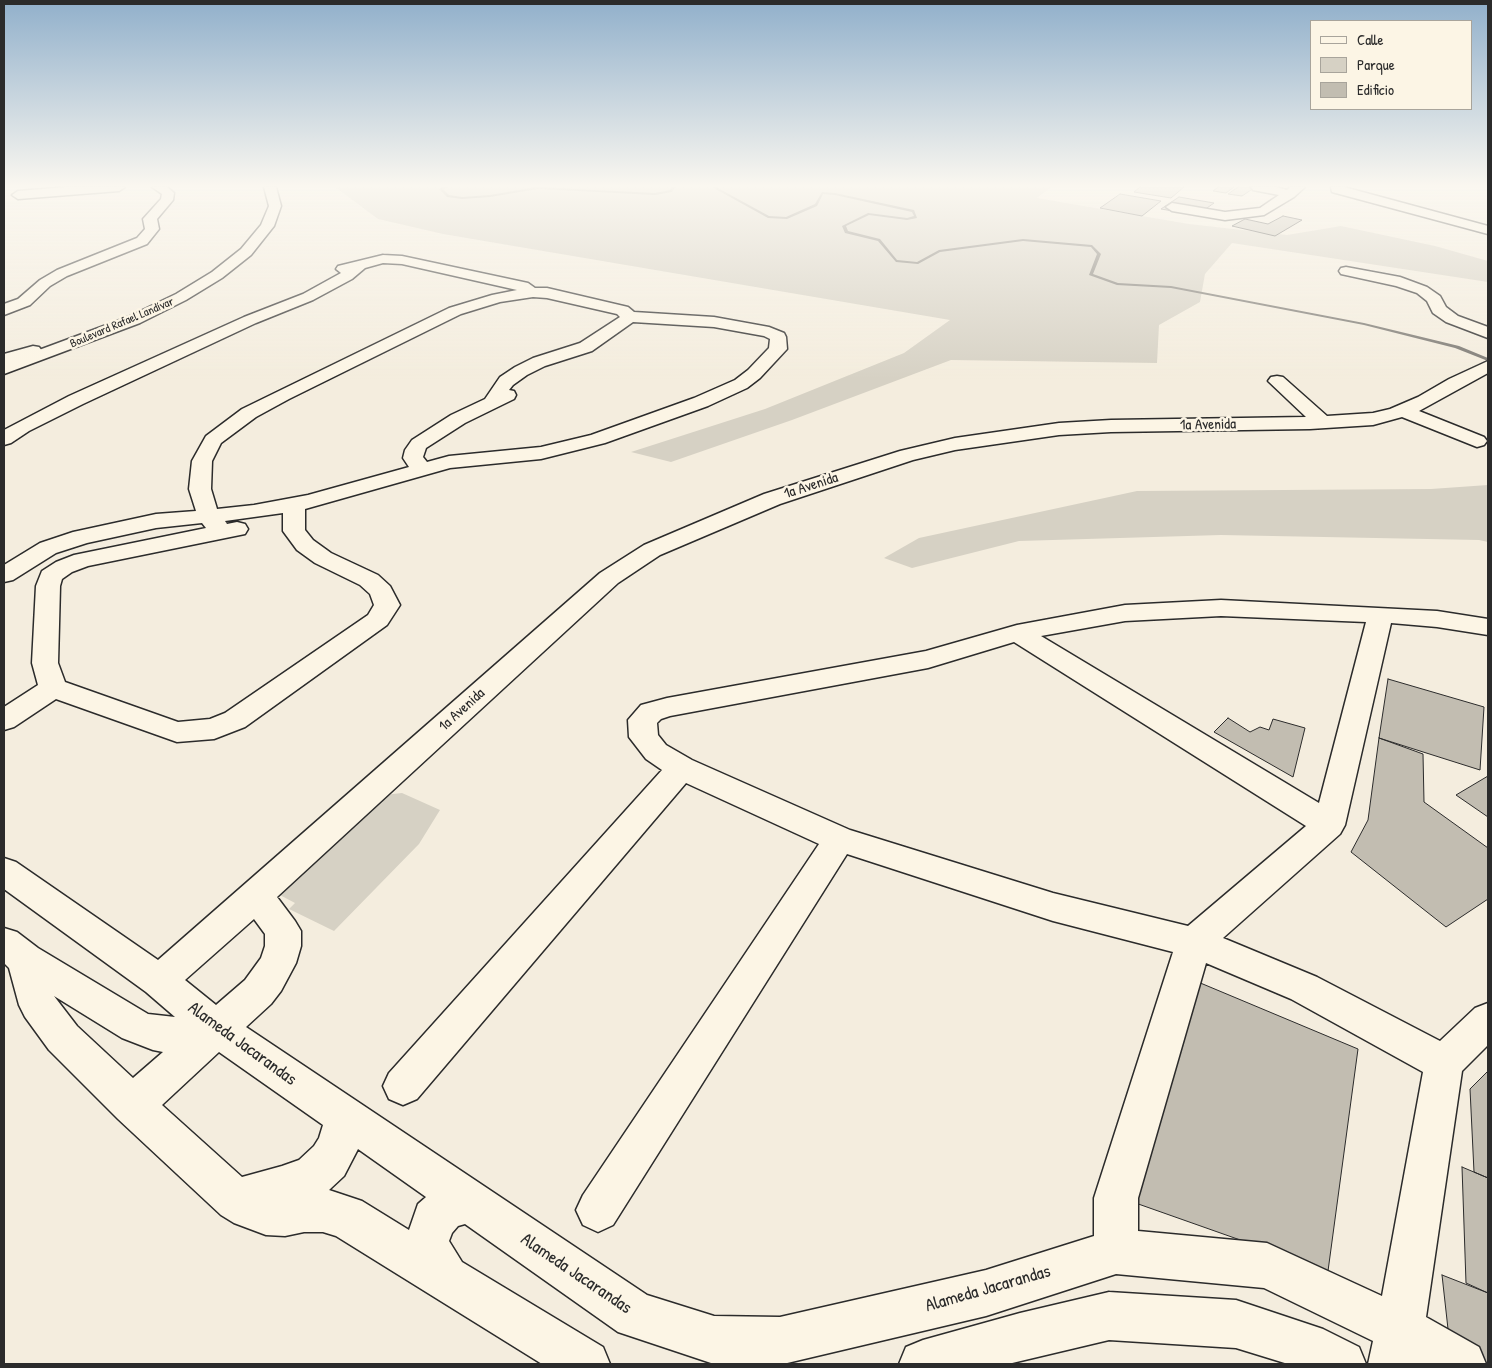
<!DOCTYPE html>
<html>
<head>
<meta charset="utf-8">
<style>
	body { margin:0 }
	#map { position:relative; width:1492px; height:1368px; overflow:hidden; background:#f4edde; font-family:"Patrick Hand",sans-serif }
	canvas { display:block }
	.frame { position:absolute; inset:0; border:5px solid #2b2b2b; pointer-events:none }
	.legend { position:absolute; left:1310px; top:20px; width:162px; height:90px; box-sizing:border-box; background:#fcf5e5; border:1px solid #a8a49b; margin:0; padding:6px 9px; list-style:none; font-size:15px; color:#2b2b2b }
	.legend li { display:flex; align-items:center; gap:10px; height:25px }
	.legend b { width:25px; border:1px solid #a8a49b }
</style>
</head>
<body>
<div id="map">
<canvas width="1492" height="1368"></canvas>
<div class="frame"></div>
<ul class="legend">
<li><b style="height:6px;background:#fcf5e5"></b>Calle</li>
<li><b style="height:14px;background:#d6d1c4"></b>Parque</li>
<li><b style="height:14px;background:#c2bdb1"></b>Edificio</li>
</ul>
</div>
<script>
const c = document.querySelector('canvas').getContext('2d');
c.lineJoin = 'round';
function fillPath(path, color) { c.fillStyle = color; c.fill(path, 'evenodd'); }
const shape = rows => new Path2D(rows.map(r => 'M' + r).join(''));
function trace(path, color, width, dash) { c.strokeStyle = color; c.lineWidth = width; c.lineCap = dash ? 'butt' : 'round'; c.setLineDash(dash || []); c.stroke(path); }
function write(font, color, halo, rows, align = 'center') {
  c.font = font + ' "Patrick Hand",sans-serif'; c.lineWidth = 5; c.setLineDash([]); c.textBaseline = 'middle'; c.strokeStyle = halo; c.fillStyle = color; for (const [text, x, y, turn = 0] of rows) {
    c.save(); c.translate(x, y); c.rotate((+turn || 0) * Math.PI / 180); c.textAlign = isNaN(turn) ? turn : align; if (halo) c.strokeText(text, 0, 0); c.fillText(text, 0, 0); c.restore();
  }
}
fillPath(shape([
	[335,187,1051,187,1037,198,1189,224,1287,235,1341,226,1435,246,1488,261,1488,282,1232,243,1205,274,1200,302,1159,325,1157,363,951,360,792,420,671,462,631,452,765,409,904,353,950,320,443,234,378,219],
	[1488,485,1488,542,1479,540,1221,535,1019,541,912,568,884,558,919,538,1137,491,1431,489],
	[402,793,440,810,419,844,334,931,289,909,295,903,278,894,384,795]
]), '#d6d1c4');
fillPath(shape([
	[443,187,449,187,443,189,449,195,462,197,490,195,536,187,655,193,670,190,672,187,675,187,672,192,655,195,538,189,490,197,462,199,447,197,439,189,443,187],
	[712,187,716,187,769,216,786,217,815,204,822,192,835,193,914,210,917,218,907,220,869,215,846,226,848,231,880,239,897,260,917,262,939,250,1023,239,1092,245,1101,254,1093,274,1118,283,1171,286,1364,323,1459,346,1488,358,1488,361,1455,348,1364,325,1171,288,1117,285,1089,275,1097,254,1091,247,1023,241,940,252,918,264,896,262,878,241,845,233,842,226,868,213,907,218,914,216,912,212,835,195,823,194,817,206,787,219,768,218,712,187]
]), '#7a7771');
const building = shape([
	[1140,187,1184,187,1171,198,1134,192,1140,187],
	[1218,187,1234,187,1226,193,1213,191,1218,187],
	[1238,187,1250,187,1254,188,1242,196,1228,194,1238,187],
	[1120,194,1161,201,1142,216,1100,208,1120,194],
	[1179,197,1214,203,1197,215,1161,209,1179,197],
	[1283,216,1302,220,1275,236,1232,226,1245,219,1268,224,1283,216],
	[1388,679,1484,707,1480,770,1379,738,1388,679],
	[1228,718,1250,732,1260,727,1269,730,1273,719,1305,728,1293,777,1214,732,1228,718],
	[1379,738,1423,754,1424,802,1488,848,1488,899,1446,927,1351,852,1368,820,1379,738],
	[1488,776,1488,817,1456,795,1488,776],
	[1198,982,1358,1049,1328,1271,1127,1200,1198,982],
	[1488,1071,1488,1178,1474,1172,1470,1089,1488,1071],
	[1462,1167,1488,1178,1488,1293,1466,1283,1462,1167],
	[1442,1275,1488,1293,1488,1364,1450,1347,1442,1275]
]);
fillPath(building, '#c2bdb1');
trace(building, '#2b2b2b', 1);
const street = shape([
	[67,187,125,187,119,191,18,199,12,195,18,191,67,187],
	[152,187,167,187,174,193,173,200,157,219,159,229,147,244,67,276,50,286,30,305,4,315,4,304,18,299,40,280,57,270,137,238,145,229,143,219,161,199,162,194,152,187],
	[1251,187,1276,187,1287,190,1290,187,1305,187,1294,197,1264,215,1225,220,1172,211,1166,207,1172,203,1225,212,1260,208,1279,195,1253,190,1251,187],
	[1331,187,1344,187,1488,226,1488,234,1332,192,1331,187],
	[383,255,402,256,528,283,535,288,547,288,628,307,634,312,714,317,769,327,784,333,786,337,787,349,760,378,747,388,708,406,605,443,541,459,450,468,305,509,305,530,313,540,331,553,378,575,390,586,400,605,387,625,245,727,214,739,177,742,56,699,14,727,4,730,4,707,38,685,32,663,36,586,42,571,56,562,74,555,206,528,202,523,156,528,87,543,56,553,13,580,4,582,4,565,40,543,73,532,156,514,196,511,189,489,192,461,206,436,242,409,449,308,492,295,517,290,402,264,383,263,365,268,352,279,313,300,256,323,83,404,29,431,11,443,4,445,4,430,69,396,244,317,303,294,341,273,336,269,338,266,383,255],
	[533,297,547,298,617,314,620,317,580,343,533,358,515,367,500,377,485,399,451,415,412,440,405,450,403,458,409,467,308,495,254,505,217,509,211,489,212,461,221,443,256,417,289,399,461,314,500,302,533,297],
	[633,322,714,327,764,336,770,339,769,348,748,370,735,380,694,398,591,435,541,447,449,456,427,462,423,457,426,448,465,423,514,399,516,395,514,391,509,390,513,385,527,375,545,366,592,351,633,322],
	[283,513,283,531,297,550,315,563,360,585,370,594,374,605,368,615,225,713,210,719,178,722,65,682,58,663,60,586,62,579,72,572,88,566,245,534,248,529,245,524,237,522,227,524,225,521,283,513],
	[1346,267,1400,277,1427,287,1440,296,1446,307,1458,316,1488,327,1488,338,1446,322,1433,313,1427,301,1417,293,1396,286,1341,274,1339,271,1341,268,1346,267],
	[33,346,39,347,42,351,39,355,4,365,4,354,33,346],
	[1488,361,1488,373,1419,411,1484,437,1487,441,1484,445,1477,447,1402,417,1373,425,1310,429,1111,432,1059,435,955,450,913,460,780,504,660,555,618,583,277,897,295,921,301,931,301,946,296,963,281,991,271,1004,246,1027,647,1295,714,1316,780,1317,986,1270,1094,1236,1094,1198,1173,952,1053,921,847,854,613,1225,598,1232,583,1225,576,1210,583,1195,819,844,686,783,417,1099,403,1105,389,1099,383,1086,389,1073,662,770,646,759,629,737,628,720,641,705,667,698,926,651,1017,625,1125,605,1221,600,1437,611,1488,619,1488,635,1437,627,1391,623,1345,825,1340,834,1223,938,1317,977,1440,1041,1475,1008,1488,1003,1488,1045,1462,1071,1426,1317,1479,1347,1486,1364,1368,1364,1373,1341,1264,1288,1116,1274,986,1316,783,1364,714,1364,618,1332,465,1224,458,1226,452,1233,449,1241,462,1262,603,1347,610,1364,542,1364,336,1236,323,1232,304,1232,285,1236,266,1235,234,1223,221,1215,118,1119,49,1050,25,1017,19,1005,9,968,4,963,4,928,17,932,38,948,148,1014,175,1017,146,992,4,889,4,858,16,862,158,960,600,573,644,545,764,494,900,451,955,438,1059,423,1111,420,1306,417,1268,381,1271,377,1277,376,1283,377,1327,416,1373,413,1390,409,1418,397,1449,379,1488,361],
	[1221,616,1366,622,1319,803,1041,636,1125,621,1221,616],
	[1014,642,1306,826,1188,926,1053,893,850,830,692,760,666,745,658,735,657,723,661,719,670,716,928,668,1014,642],
	[254,919,265,934,265,946,261,958,245,980,216,1005,185,980,254,919],
	[1206,963,1291,999,1423,1072,1382,1296,1267,1243,1138,1231,1138,1198,1206,963],
	[54,996,122,1038,153,1050,163,1052,133,1078,77,1026,54,996],
	[219,1052,323,1125,319,1138,314,1146,299,1160,282,1166,242,1177,162,1105,219,1052],
	[358,1149,426,1197,418,1204,409,1230,362,1201,329,1190,344,1176,358,1149],
	[1109,1292,1236,1300,1323,1329,1359,1347,1366,1364,1288,1364,1236,1348,1109,1340,1008,1364,899,1364,906,1347,923,1340,1020,1313,1109,1292]
]);
const primary = shape([
	[264,187,276,187,281,206,274,226,251,255,222,278,186,300,140,323,4,374,4,363,128,317,176,294,212,272,241,249,261,225,269,206,264,187]
]);
trace(street, '#2b2b2b', 3);
trace(primary, '#2b2b2b', 3);
fillPath(street, '#fcf5e5');
fillPath(primary, '#fcf5e5');
const sky = c.createLinearGradient(0, 0, 0, 379);
sky.addColorStop(0, '#91b0cb');
sky.addColorStop(0.49, '#faf7f0');
sky.addColorStop(1, '#faf7f000');
c.fillStyle = sky;
c.fillRect(0, 0, 1492, 379);
write('12px', '#2b2b2b', '#fcf5e5', [
	["Boulevard Rafael Landívar",122,323,-23]
]);
write('15px', '#2b2b2b', '#fcf5e5', [
	["1a Avenida",1208,425,-1],
	["1a Avenida",811,486,-18],
	["1a Avenida",462,710,-42]
]);
write('18px', '#2b2b2b', '#fcf5e5', [
	["Alameda Jacarandas",242,1044,36],
	["Alameda Jacarandas",576,1274,34],
	["Alameda Jacarandas",988,1289,-16]
]);
</script>
</body>
</html>
